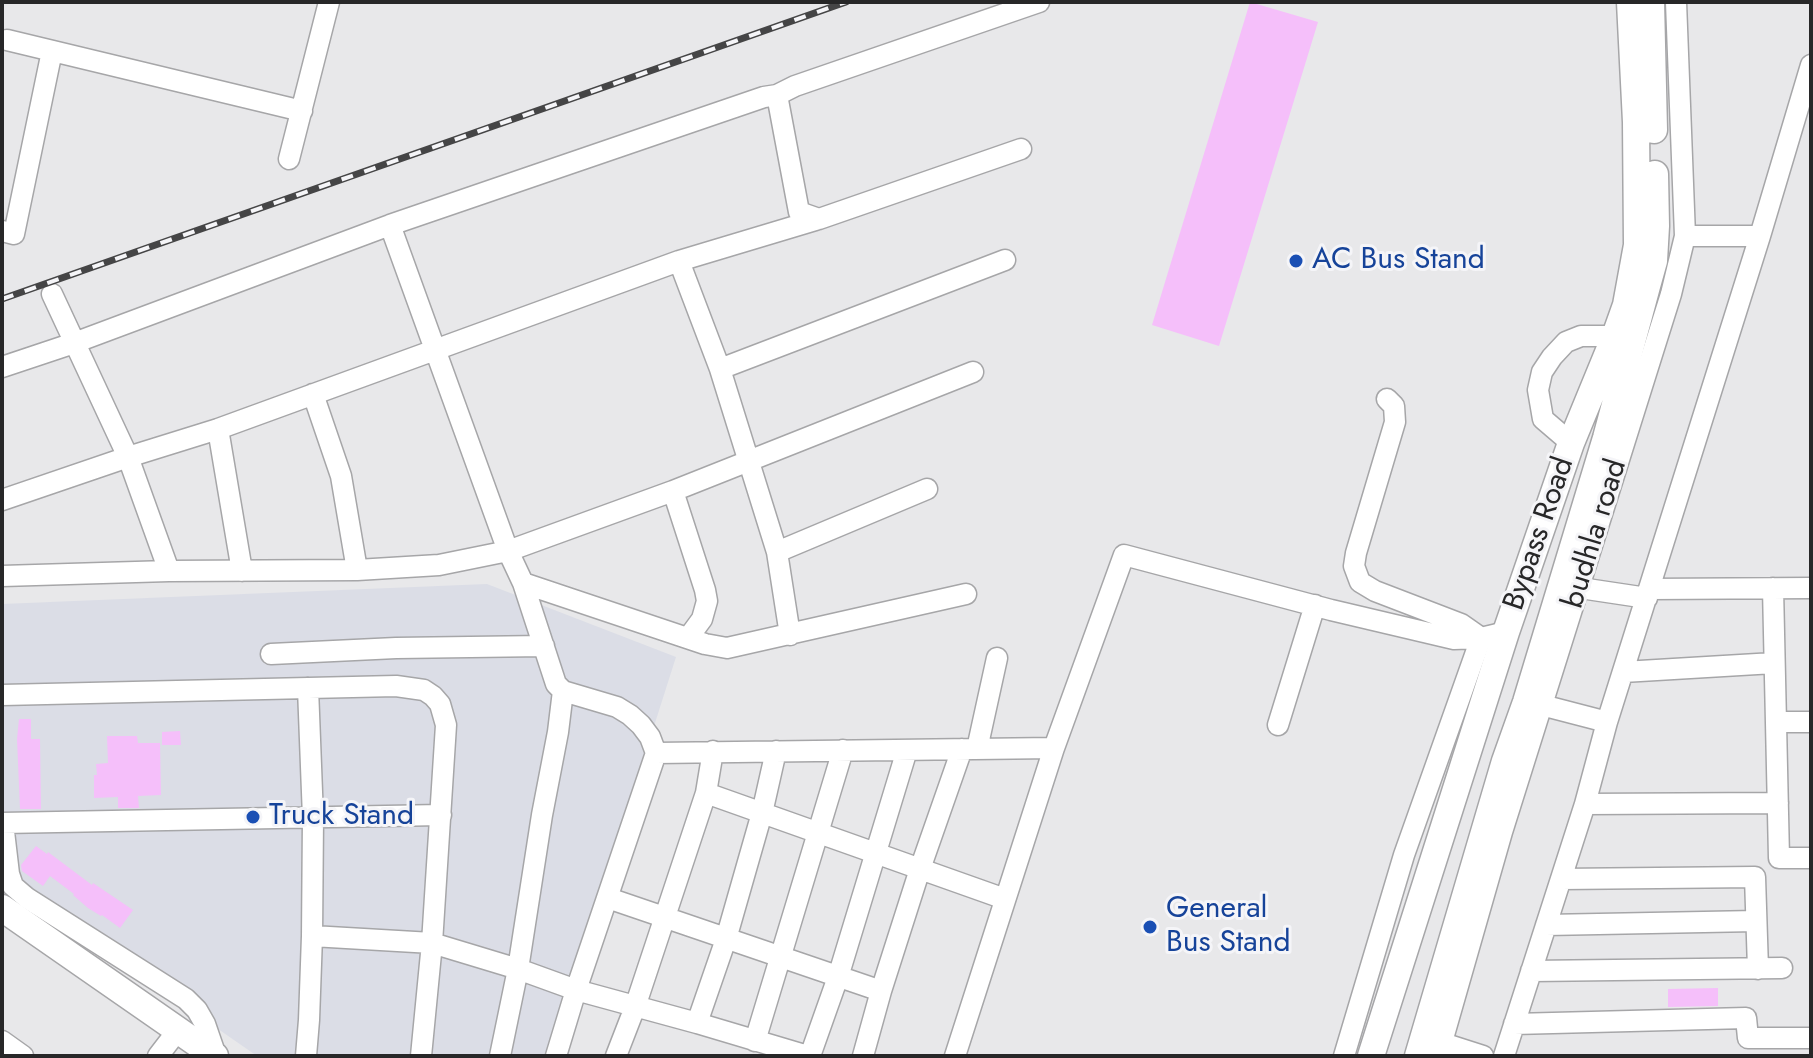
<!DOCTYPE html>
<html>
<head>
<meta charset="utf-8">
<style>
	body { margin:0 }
	#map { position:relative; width:1813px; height:1058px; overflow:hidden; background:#e8e8ea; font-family:Jost,sans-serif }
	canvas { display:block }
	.frame { position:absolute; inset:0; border:4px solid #272728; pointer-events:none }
</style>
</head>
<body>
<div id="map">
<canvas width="1813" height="1058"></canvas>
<div class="frame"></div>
</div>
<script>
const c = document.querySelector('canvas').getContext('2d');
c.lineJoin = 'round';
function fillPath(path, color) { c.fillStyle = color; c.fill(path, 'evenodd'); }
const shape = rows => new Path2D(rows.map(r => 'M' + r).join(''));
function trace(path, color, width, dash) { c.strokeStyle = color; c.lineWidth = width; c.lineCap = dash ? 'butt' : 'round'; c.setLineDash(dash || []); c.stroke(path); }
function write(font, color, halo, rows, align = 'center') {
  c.font = font + ' Jost,sans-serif'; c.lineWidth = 6; c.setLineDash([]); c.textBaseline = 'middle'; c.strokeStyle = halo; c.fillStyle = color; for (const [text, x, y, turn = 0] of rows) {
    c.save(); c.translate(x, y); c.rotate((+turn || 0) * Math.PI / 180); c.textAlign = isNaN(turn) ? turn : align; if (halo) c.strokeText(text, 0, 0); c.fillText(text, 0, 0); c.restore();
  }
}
fillPath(shape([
	[487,584,676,657,549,1056,257,1056,2,879,2,604]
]), '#dbdde6');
fillPath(shape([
	[1250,2,1318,22,1219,346,1152,325],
	[19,719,31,719,31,739,40,739,41,809,20,809,17,739],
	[180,731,181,745,162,745,162,732],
	[107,736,137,736,138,743,160,743,161,795,138,796,139,808,118,808,118,797,94,798,94,775,97,775,96,764,108,763],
	[36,846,47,854,48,852,92,885,93,883,133,910,120,928,102,915,101,916,88,908,73,895,74,894,50,876,43,886,22,871,21,865],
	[1718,988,1718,1006,1668,1007,1668,989]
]), '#f5bffa');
const minor = shape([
	[7,40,302,111],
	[777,95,799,212,819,219],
	[289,159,329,2],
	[390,225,508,551,523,583,705,644,727,648,966,594],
	[2,231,14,234,52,51],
	[1685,236,1760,236],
	[679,261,720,369,777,552,790,635],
	[52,294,128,457,169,571],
	[2,367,74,343,390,225,764,97,777,95,795,86,1039,2],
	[720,369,1005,260],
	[313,394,341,476,357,570],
	[218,429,242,571],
	[1571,443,1543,419,1538,390,1542,372,1552,357,1566,342,1581,336,1615,336],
	[673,491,705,590,707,601,702,619,688,638],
	[2,500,128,457,218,429,679,261,819,219,1021,149],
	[777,552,927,489],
	[2,576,169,571,357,570,439,565,508,551,673,491,973,372],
	[523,583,556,684,563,691,617,707,630,715,641,725,650,737,656,753,576,990,556,1056],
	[1567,586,1647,598],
	[1773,588,1779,858,1811,858],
	[1650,589,1811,588],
	[271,654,396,648,544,646],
	[1623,672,1774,663],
	[2,695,396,686,424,690,433,696,440,704,446,725,432,943,421,1056],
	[1530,702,1607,722],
	[1776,722,1811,722],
	[1278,725,1315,605],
	[977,749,997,658],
	[656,753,1054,748],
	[706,793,1005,899],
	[1585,804,1778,803],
	[2,823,441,815],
	[3,823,9,874,13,886,27,898,186,999,197,1010,205,1024,216,1056],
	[1561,879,1755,877,1758,969],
	[608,898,881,991],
	[1546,925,1756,921],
	[312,936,432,943,518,969,576,990,697,1023,808,1056],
	[1531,971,1782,968],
	[697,1023,726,939,762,813,776,751],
	[1514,1024,1746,1018,1748,1038,1811,1038],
	[1430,1039,1483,1056],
	[2,1041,23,1056],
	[755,1041,843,750],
	[158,1056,178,1030],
	[306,1056,309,1020,312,936,313,818,308,688],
	[500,1056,518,969,542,815,558,732,563,691],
	[616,1056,635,1007,706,793,713,751],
	[810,1056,838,977,907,750],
	[863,1056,881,991,920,869,962,749],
	[955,1056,1054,748,1124,555,1331,610,1454,639,1481,638,1506,632],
	[1344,1056,1404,855,1481,638,1461,624,1375,591,1360,582,1354,566,1356,553,1395,422,1394,406,1387,399],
	[1438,1056,1502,832,1671,294,1685,236,1676,2],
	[1504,1056,1585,804,1607,722,1760,236,1811,65]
]);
const major = shape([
	[1651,2,1654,130],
	[2,908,215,1056],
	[1371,1056,1506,632,1571,443,1615,336,1626,305,1637,245,1636,122,1630,2],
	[1418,1056,1505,761,1526,702,1606,438,1647,286,1654,261,1656,226,1655,174]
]);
trace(minor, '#a6a6a8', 23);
trace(major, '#a6a6a8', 29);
trace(minor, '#fff', 20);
trace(major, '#fff', 26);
const rail = shape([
	[2,299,846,2]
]);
trace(rail, '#454546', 7);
trace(rail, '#f5f5f8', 4, [12]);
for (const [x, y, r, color] of [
	[1296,261,8,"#1a4fb4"],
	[253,817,8,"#1a4fb4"],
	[1150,927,8,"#1a4fb4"]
]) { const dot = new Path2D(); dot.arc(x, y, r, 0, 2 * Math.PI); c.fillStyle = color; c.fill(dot); trace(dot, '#f5f5f8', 3); }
write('30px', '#164399', '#f5f5f8', [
	["AC Bus Stand",1312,261],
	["Truck Stand",269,817],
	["General",1166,910],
	["Bus Stand",1166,944]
], 'left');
write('30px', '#272728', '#f5f5f8', [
	["Bypass Road",1540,534,-71],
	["budhla road",1596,534,-73]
]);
</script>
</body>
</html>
